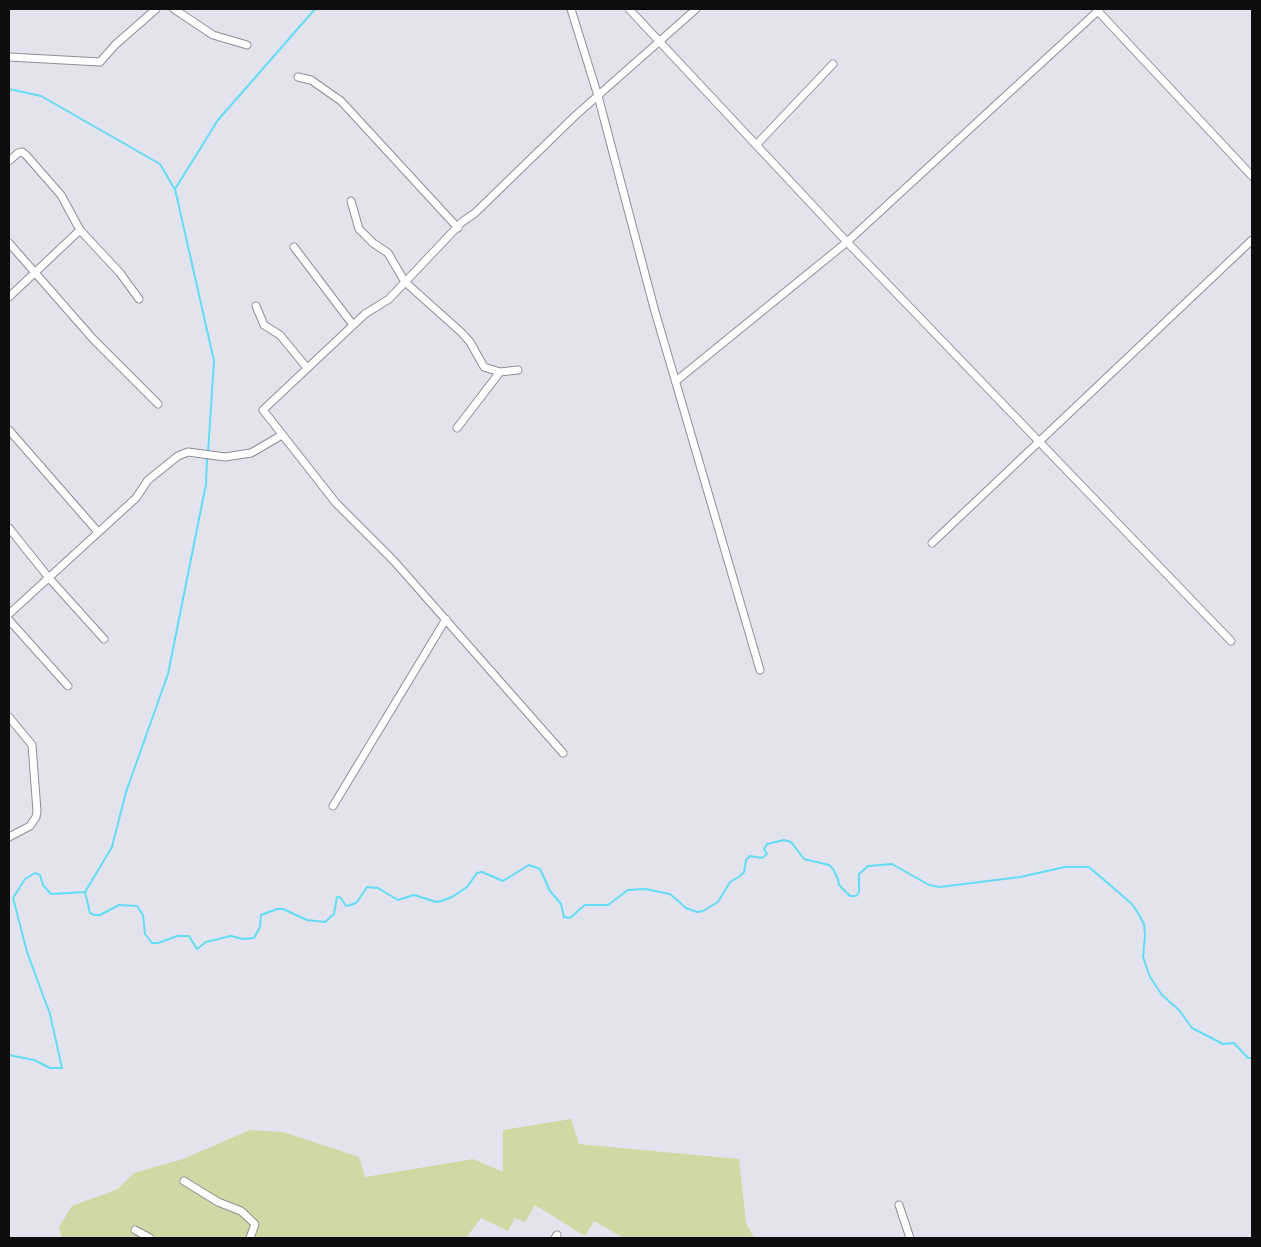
<!DOCTYPE html>
<html>
<head>
<meta charset="utf-8">
<style>
	body { margin:0 }
	#map { position:relative; width:1261px; height:1247px; overflow:hidden; background:#e3e3ed; font-family:Signika,sans-serif }
	canvas { display:block }
	.frame { position:absolute; inset:0; border:10px solid #0d0d10; pointer-events:none }
</style>
</head>
<body>
<div id="map">
<canvas width="1261" height="1247"></canvas>
<div class="frame"></div>
</div>
<script>
const c = document.querySelector('canvas').getContext('2d');
c.lineJoin = 'round';
function fillPath(path, color) { c.fillStyle = color; c.fill(path, 'evenodd'); }
const shape = rows => new Path2D(rows.map(r => 'M' + r).join(''));
function trace(path, color, width, dash) { c.strokeStyle = color; c.lineWidth = width; c.lineCap = dash ? 'butt' : 'round'; c.setLineDash(dash || []); c.stroke(path); }
fillPath(shape([
	[571,1119,579,1144,739,1159,746,1223,754,1238,624,1238,594,1221,585,1236,535,1205,525,1222,515,1218,508,1231,481,1218,466,1238,62,1238,59,1227,72,1206,118,1189,134,1173,183,1159,250,1130,283,1132,359,1157,365,1177,473,1159,503,1172,503,1130]
]), '#d0d9a3');
trace(shape([
	[9,89,41,96,160,164,174,188],
	[208,453,214,361,175,189,218,120,315,9],
	[85,892,112,847,126,792,168,674,206,484,207,458],
	[9,1055,34,1060,50,1068,62,1068,50,1014,27,952,13,898,25,879,35,873,40,875,43,885,51,894,85,892,90,913,95,915,100,915,119,905,137,906,143,915,145,934,152,943,158,943,177,936,189,936,197,949,206,942,231,936,243,939,254,938,260,927,261,915,277,909,283,909,307,920,325,922,334,914,337,897,340,897,346,906,351,905,357,902,367,887,378,888,398,900,414,895,436,902,441,901,452,897,467,887,477,873,482,872,503,881,529,865,540,869,550,891,561,904,564,917,570,918,585,905,608,905,628,890,645,889,670,894,686,908,697,912,703,911,718,902,730,882,740,876,744,872,746,860,750,856,762,858,767,854,764,849,767,844,784,840,791,842,804,859,829,865,833,869,838,879,839,885,850,896,856,896,859,892,859,874,868,866,892,864,929,885,940,887,1020,877,1065,867,1089,867,1132,904,1138,913,1144,924,1145,935,1143,957,1150,977,1162,995,1179,1010,1192,1028,1223,1044,1234,1043,1248,1058,1252,1058]
]), '#62ddf3', 2);
const minor = shape([
	[174,9,213,35,247,45],
	[571,9,598,96,654,308,760,670],
	[629,9,847,242,1231,641],
	[1096,9,1252,176],
	[9,57,100,62,115,45,156,9],
	[298,77,311,80,341,101,458,228],
	[757,144,833,64],
	[9,161,18,153,22,152,26,155,61,195,80,230,120,273,139,299],
	[351,201,359,229,373,243,388,253,405,282,461,332,470,342,484,367,500,372,518,370],
	[9,243,94,340,158,404],
	[294,247,353,325],
	[9,297,80,230],
	[256,306,264,325,280,335,307,368],
	[676,381,847,242,1100,9],
	[457,428,500,372],
	[9,430,98,532],
	[9,528,49,578,104,639],
	[932,543,1252,240],
	[9,614,136,498,148,480,178,456,188,452,225,457,251,453,282,435],
	[9,620,68,686],
	[9,717,32,745,37,811,36,817,30,826,9,837],
	[563,753,394,561,336,503,263,410,365,314,389,299,462,222,475,213,576,115,696,9],
	[333,806,446,619],
	[184,1181,218,1202,241,1211,255,1224,250,1238],
	[899,1205,910,1238],
	[135,1230,150,1238],
	[555,1238,557,1235]
]);
trace(minor, '#8e8e98', 9);
trace(minor, '#fff', 7);
</script>
</body>
</html>
